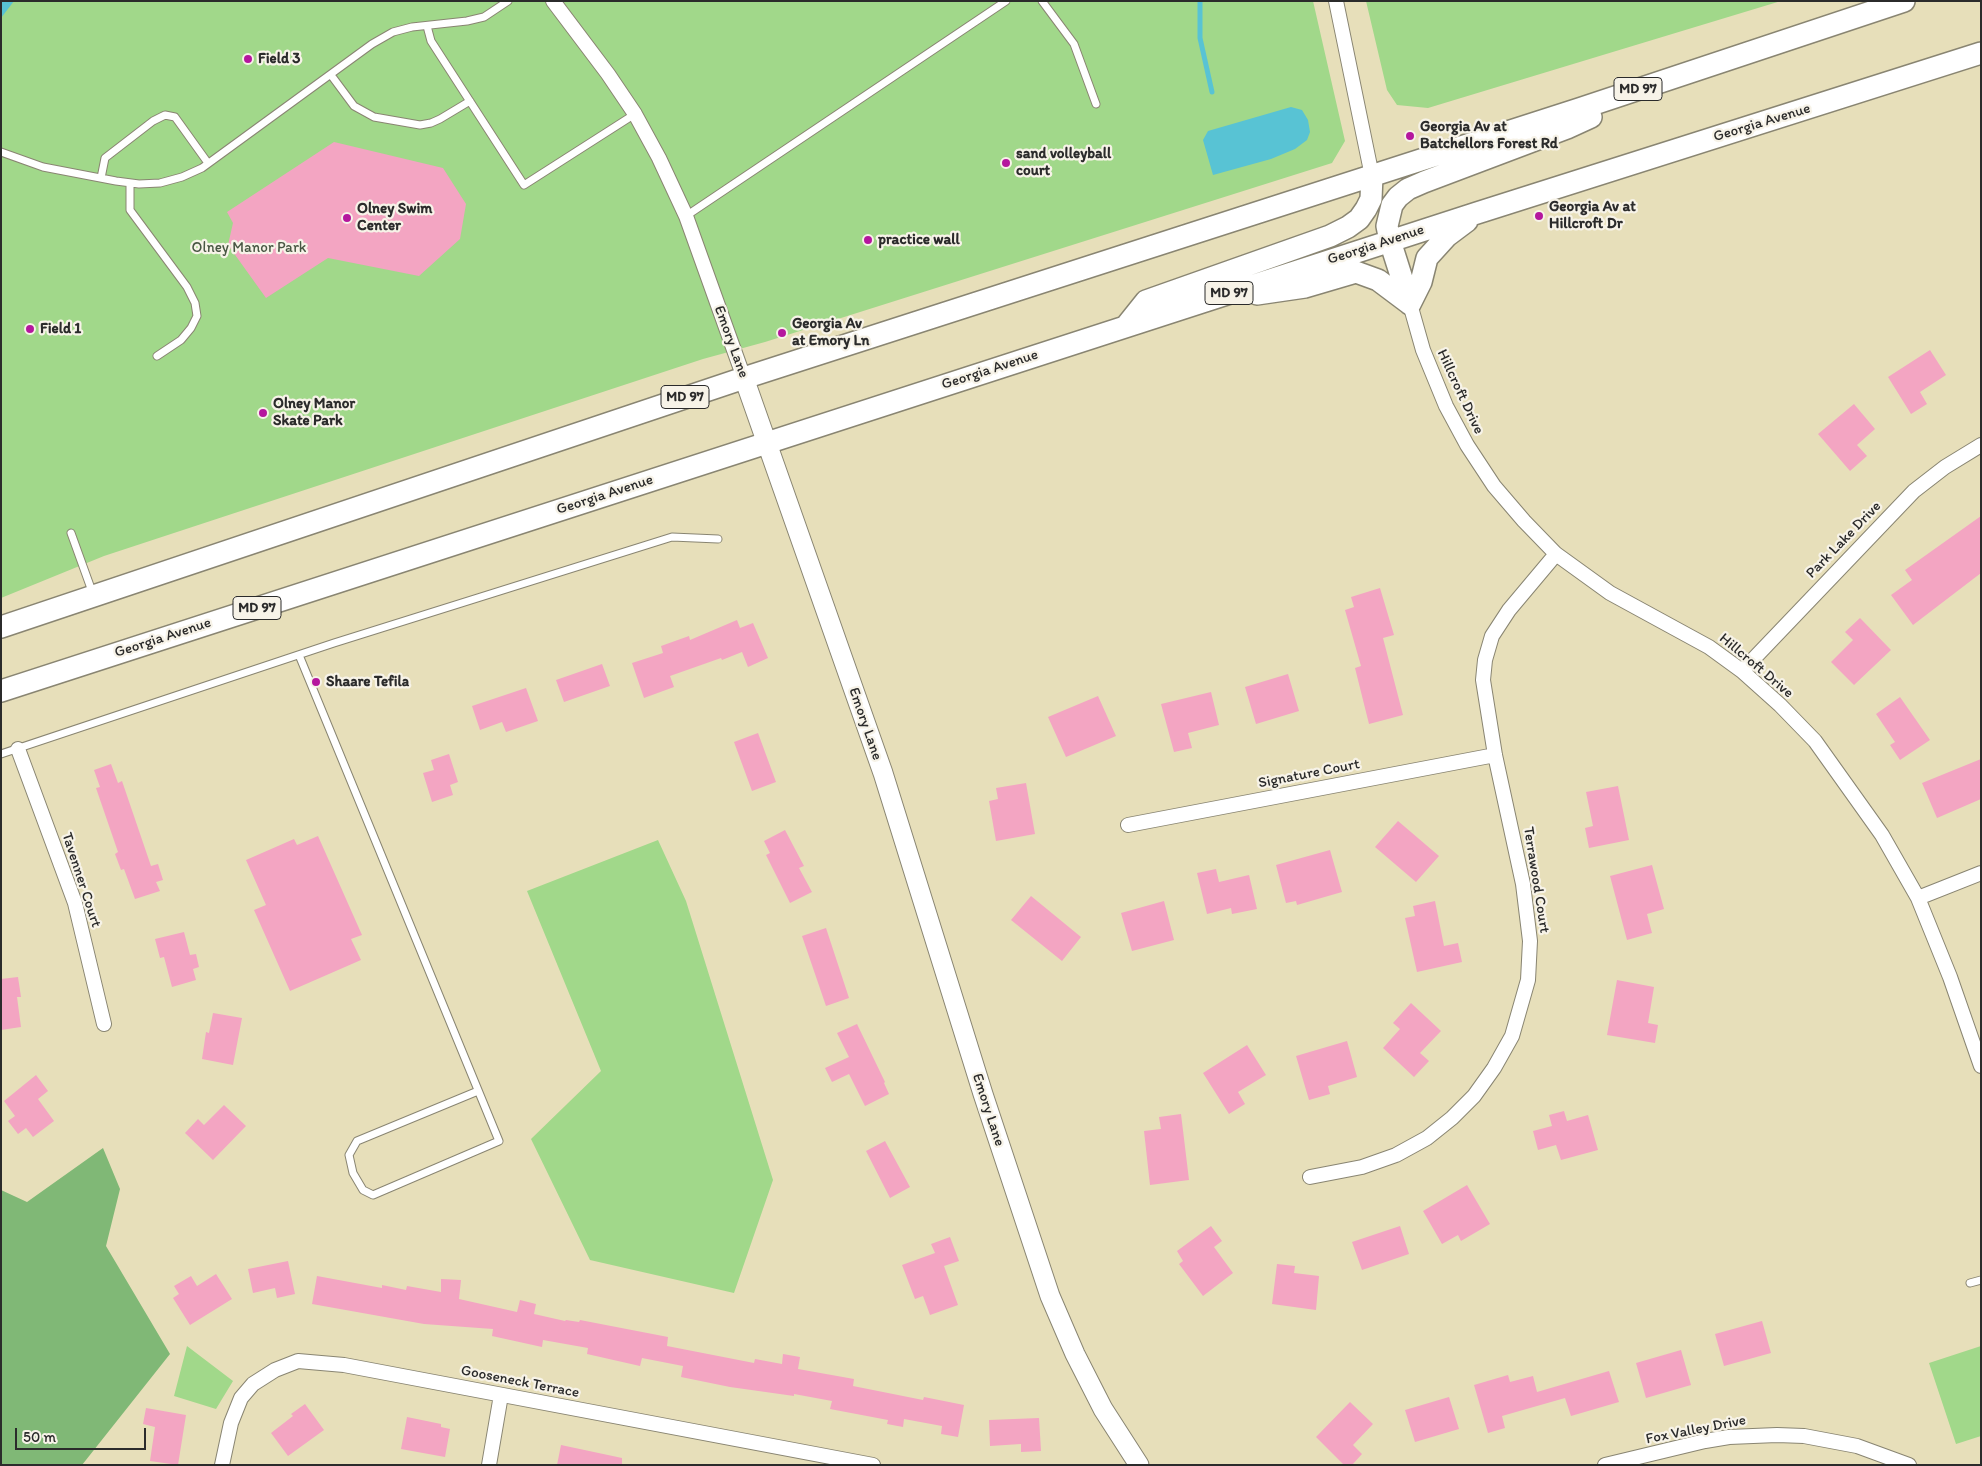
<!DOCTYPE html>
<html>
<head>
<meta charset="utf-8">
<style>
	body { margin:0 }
	#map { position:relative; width:1982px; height:1466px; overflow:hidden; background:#e7dfba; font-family:Itim,sans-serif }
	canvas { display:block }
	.frame { position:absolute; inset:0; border:2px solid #2b2b2b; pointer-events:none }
	.scale { position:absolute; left:15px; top:1428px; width:131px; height:22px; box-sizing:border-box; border:2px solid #2b2b2b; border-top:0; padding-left:6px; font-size:15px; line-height:18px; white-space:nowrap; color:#2b2b2b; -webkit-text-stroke:4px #f7f3e8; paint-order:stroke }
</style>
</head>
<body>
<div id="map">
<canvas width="1982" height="1466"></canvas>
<div class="frame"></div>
<div class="scale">50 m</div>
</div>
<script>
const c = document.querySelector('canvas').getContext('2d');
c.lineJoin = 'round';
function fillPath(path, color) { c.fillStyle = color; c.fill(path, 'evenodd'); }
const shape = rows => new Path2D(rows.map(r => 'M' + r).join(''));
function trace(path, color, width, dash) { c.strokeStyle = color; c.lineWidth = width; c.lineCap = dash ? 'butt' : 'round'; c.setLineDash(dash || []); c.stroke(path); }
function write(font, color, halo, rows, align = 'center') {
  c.font = font + ' Itim,sans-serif'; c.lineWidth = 4.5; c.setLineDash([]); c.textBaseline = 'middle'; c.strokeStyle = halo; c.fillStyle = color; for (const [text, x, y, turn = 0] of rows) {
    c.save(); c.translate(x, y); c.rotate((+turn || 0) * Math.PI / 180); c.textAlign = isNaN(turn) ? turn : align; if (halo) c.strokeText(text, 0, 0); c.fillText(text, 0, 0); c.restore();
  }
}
fillPath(shape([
	[1,1,1313,1,1345,141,1332,163,765,342,703,359,104,556,1,598],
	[1366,1,1781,1,1428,108,1397,105,1387,90],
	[658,840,686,901,773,1180,734,1293,590,1260,531,1139,601,1071,527,891],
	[187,1346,233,1381,216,1409,174,1396],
	[1981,1346,1981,1436,1956,1444,1929,1363]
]), '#a1d88a');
fillPath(shape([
	[103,1148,120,1189,106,1246,170,1354,82,1465,1,1465,1,1190,27,1202]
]), '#80b876');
fillPath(shape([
	[1,1,14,1,1,18],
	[1291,107,1302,110,1308,120,1310,132,1307,140,1295,149,1271,159,1213,175,1203,140,1208,131]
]), '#58c3d4');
trace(shape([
	[1200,1,1200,38,1212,92]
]), '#58c3d4', 5);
fillPath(shape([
	[334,142,443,168,466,204,460,239,419,276,328,258,266,298,228,245,233,223,227,212],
	[1930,350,1946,375,1920,392,1927,404,1911,414,1888,377],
	[1854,404,1875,429,1857,445,1867,456,1850,471,1818,434],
	[1981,516,1981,573,1913,625,1891,595,1912,580,1905,570],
	[1380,588,1394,635,1383,638,1403,715,1369,724,1355,668,1361,666,1345,610,1354,607,1351,597],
	[1860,618,1891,650,1854,685,1831,662,1853,640,1845,632],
	[737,620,740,628,753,623,768,658,748,667,742,652,722,660,721,658,670,676,674,687,644,698,632,663,663,653,661,646,689,636,690,640],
	[602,664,610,686,564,702,556,680],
	[1288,674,1299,711,1256,724,1245,687],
	[526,688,538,721,506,732,502,722,480,730,472,706],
	[1211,692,1219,725,1188,733,1192,748,1174,752,1161,704],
	[1098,696,1116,736,1066,757,1048,717],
	[1900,697,1930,740,1900,760,1890,745,1895,742,1876,714],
	[758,733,776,782,752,791,734,742],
	[449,754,458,782,450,785,453,795,432,802,423,773,434,770,431,760],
	[1981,759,1981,799,1937,818,1922,783],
	[111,764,118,783,122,781,151,866,158,864,163,880,156,882,160,891,135,899,124,869,121,870,115,854,118,852,96,788,100,787,94,770],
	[1026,783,1035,834,996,841,989,801,998,799,996,788],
	[1618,786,1629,840,1589,848,1585,828,1593,826,1586,792],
	[1398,821,1439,856,1416,882,1375,847],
	[785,830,804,866,799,868,812,892,790,903,766,855,770,853,764,841],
	[318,836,362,935,351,939,361,960,290,991,254,910,266,905,246,860,294,839,297,845],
	[1330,850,1342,892,1297,905,1296,901,1286,903,1276,865],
	[1652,865,1664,909,1647,914,1652,933,1627,940,1610,876],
	[1216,869,1219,882,1249,875,1257,909,1232,914,1231,908,1207,914,1197,873],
	[1031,896,1081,937,1062,961,1011,920],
	[1164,901,1174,940,1132,951,1121,913],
	[1435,901,1444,946,1458,943,1462,962,1417,972,1405,918,1415,916,1413,906],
	[826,928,849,998,826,1006,802,936],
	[184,932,190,955,196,954,199,967,193,969,196,980,172,987,164,957,160,958,155,939],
	[18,977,21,997,17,997,21,1027,1,1030,1,979],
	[1617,980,1654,987,1648,1023,1658,1025,1655,1043,1607,1035],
	[1411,1003,1441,1031,1420,1053,1429,1061,1414,1077,1383,1048,1400,1029,1393,1023],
	[213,1013,242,1018,233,1065,202,1059,206,1032,209,1033],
	[857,1024,885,1082,884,1083,889,1094,865,1106,849,1074,832,1082,825,1068,849,1057,837,1033],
	[1347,1041,1357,1077,1328,1086,1330,1094,1309,1100,1296,1056],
	[1247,1045,1266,1075,1238,1092,1245,1104,1229,1114,1203,1073],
	[36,1075,48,1091,38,1099,54,1121,33,1137,26,1128,18,1134,8,1121,15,1116,4,1101],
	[224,1105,246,1126,213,1160,185,1133,198,1119,204,1125],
	[1564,1111,1567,1121,1588,1115,1598,1150,1561,1160,1556,1145,1538,1150,1533,1131,1552,1126,1549,1115],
	[1181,1114,1189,1180,1150,1185,1144,1131,1161,1129,1159,1117],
	[885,1141,910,1187,890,1198,866,1151],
	[1467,1185,1490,1224,1461,1241,1458,1235,1442,1244,1423,1211],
	[1211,1226,1222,1241,1214,1247,1233,1273,1203,1296,1179,1264,1183,1261,1177,1251],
	[1400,1226,1409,1254,1362,1270,1352,1242],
	[950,1237,959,1261,944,1266,958,1305,930,1315,923,1296,915,1299,902,1265,935,1253,931,1244],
	[288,1261,295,1294,277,1298,275,1288,253,1293,248,1269],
	[1277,1264,1295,1266,1294,1273,1319,1276,1316,1310,1272,1304],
	[216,1274,232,1299,190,1325,173,1298,179,1294,174,1286,191,1276,197,1286],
	[317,1276,382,1288,382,1285,406,1290,407,1286,441,1292,441,1279,461,1280,459,1299,517,1312,520,1300,536,1304,534,1314,565,1321,566,1320,579,1322,580,1320,668,1337,667,1346,754,1363,755,1359,782,1364,783,1354,800,1357,798,1369,854,1379,853,1386,923,1400,924,1397,964,1405,958,1437,941,1434,942,1426,904,1419,903,1427,887,1424,888,1420,830,1409,832,1401,794,1394,794,1396,730,1387,681,1377,683,1366,642,1358,640,1366,587,1354,588,1348,543,1340,542,1347,492,1336,493,1329,424,1324,312,1304],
	[1762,1321,1771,1353,1724,1366,1715,1334],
	[1681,1350,1691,1385,1646,1398,1636,1363],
	[1609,1371,1619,1402,1571,1416,1565,1398,1502,1416,1505,1428,1488,1433,1474,1385,1508,1375,1510,1382,1533,1376,1537,1392],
	[1449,1397,1459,1429,1415,1442,1405,1410],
	[1350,1402,1373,1424,1353,1445,1362,1454,1352,1465,1344,1465,1316,1437],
	[305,1404,324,1430,288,1456,271,1433,293,1416,291,1414],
	[146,1408,186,1415,178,1465,150,1461,155,1427,143,1424],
	[407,1417,441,1424,441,1427,450,1429,445,1457,401,1449],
	[1039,1418,1041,1451,1021,1452,1021,1444,990,1446,989,1420],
	[561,1445,622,1458,622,1465,557,1465]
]), '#f3a5c2');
const lane = shape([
	[1042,1,1074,44,1096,104],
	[427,26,431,41,524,185,635,114],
	[331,75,354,106,374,117,420,125,431,123,440,119,470,101],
	[1,152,43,167,116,181,139,184,160,183,182,177,202,168,372,44,393,32,412,27,467,21,484,17,508,1],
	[101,178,105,158,153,121,165,115,175,117,208,163],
	[130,183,130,210,187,287,195,303,197,316,191,328,181,340,157,356],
	[686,216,1006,1],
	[71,533,93,594],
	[299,655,499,1141,373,1195,363,1190,353,1173,349,1155,357,1141,478,1091],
	[1,754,334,643,672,537,718,539],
	[1970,1283,1981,1280]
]);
const street = shape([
	[553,1,608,74,635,114,659,158,686,216,744,378],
	[1336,1,1372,176],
	[1410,304,1423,350,1446,406,1467,445,1494,486,1524,521,1556,554,1610,593,1709,647,1742,671,1780,705,1815,741,1882,835,1918,898,1950,977,1981,1066],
	[1742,671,1914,491,1945,467,1981,445],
	[18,749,75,903,104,1024],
	[1128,825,1495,755],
	[1918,898,1981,873],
	[1310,1177,1362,1167,1396,1155,1427,1138,1452,1118,1474,1096,1494,1068,1512,1036,1528,980,1530,941,1523,884,1495,755,1483,680,1485,660,1492,636,1509,610,1556,554],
	[222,1465,231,1423,241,1398,253,1384,275,1370,298,1361,344,1365,873,1465],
	[489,1465,501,1395],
	[1605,1465,1705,1441,1729,1437,1777,1435,1804,1436,1857,1446,1909,1465]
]);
const secondary = shape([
	[744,378,883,773,983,1094,1050,1296,1075,1354,1103,1409,1139,1465]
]);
const primary = shape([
	[1257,294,1305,287,1356,272,1378,280,1410,304],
	[1410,304,1390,241,1387,226,1392,205,1398,197,1408,189,1424,182,1567,128,1591,117],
	[1410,304,1421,282,1427,258,1447,236,1467,221],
	[1126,326,1146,301,1330,236,1348,227,1359,219,1366,209,1371,199,1372,176],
	[1,627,744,378,1579,109,1904,1],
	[1,691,1477,213,1981,53]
]);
trace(lane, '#898572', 9);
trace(street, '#898572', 16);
trace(secondary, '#898572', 21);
trace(primary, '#898572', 24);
trace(lane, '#fff', 7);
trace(street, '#fff', 14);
trace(secondary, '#fff', 19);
trace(primary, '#fff', 21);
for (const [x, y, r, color] of [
	[248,59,5,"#b5179e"],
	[1410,136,5,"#b5179e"],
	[1006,163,5,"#b5179e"],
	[1539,216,5,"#b5179e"],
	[347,218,5,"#b5179e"],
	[868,240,5,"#b5179e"],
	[30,329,5,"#b5179e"],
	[782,333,5,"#b5179e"],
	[263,413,5,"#b5179e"],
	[316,682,5,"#b5179e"]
]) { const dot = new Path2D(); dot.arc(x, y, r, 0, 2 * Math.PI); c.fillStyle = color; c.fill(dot); trace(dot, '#f7f3e8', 2); }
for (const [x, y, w] of [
	[1638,89,48],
	[1229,293,48],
	[685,397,48],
	[257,608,48]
]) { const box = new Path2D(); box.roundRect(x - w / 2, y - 11.5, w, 23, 4); c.fillStyle = '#f7f3e8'; c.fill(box); trace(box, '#2b2b2b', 1); }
write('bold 14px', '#2b2b2b', null, [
	["MD 97",1638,89],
	["MD 97",1229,293],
	["MD 97",685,397],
	["MD 97",257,608]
]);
write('bold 15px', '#2b2b2b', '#f7f3e8', [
	["Field 3",258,59],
	["Georgia Av at",1420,127],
	["Batchellors Forest Rd",1420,144],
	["sand volleyball",1016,154],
	["court",1016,171],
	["Georgia Av at",1549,207],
	["Hillcroft Dr",1549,224],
	["Olney Swim",357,209],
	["Center",357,226],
	["practice wall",878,240],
	["Georgia Av",792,324],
	["at Emory Ln",792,341],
	["Field 1",40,329],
	["Olney Manor",273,404],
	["Skate Park",273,421],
	["Shaare Tefila",326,682]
], 'left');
write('15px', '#2b2b2b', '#f7f3e8', [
	["Georgia Avenue",1762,123,-17],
	["Georgia Avenue",1376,245,-18],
	["Emory Lane",731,342,70],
	["Georgia Avenue",990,370,-18],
	["Hillcroft Drive",1460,392,65],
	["Georgia Avenue",605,495,-18],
	["Park Lake Drive",1844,540,-46],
	["Georgia Avenue",163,638,-18],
	["Hillcroft Drive",1756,666,40],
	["Emory Lane",865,724,71],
	["Signature Court",1309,774,-11],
	["Tavenner Court",81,880,72],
	["Terrawood Court",1536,880,81],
	["Emory Lane",988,1110,72],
	["Gooseneck Terrace",520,1382,11],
	["Fox Valley Drive",1696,1430,-11]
]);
write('15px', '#485643', '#f7f3e8', [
	["Olney Manor Park",249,248]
]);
</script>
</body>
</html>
